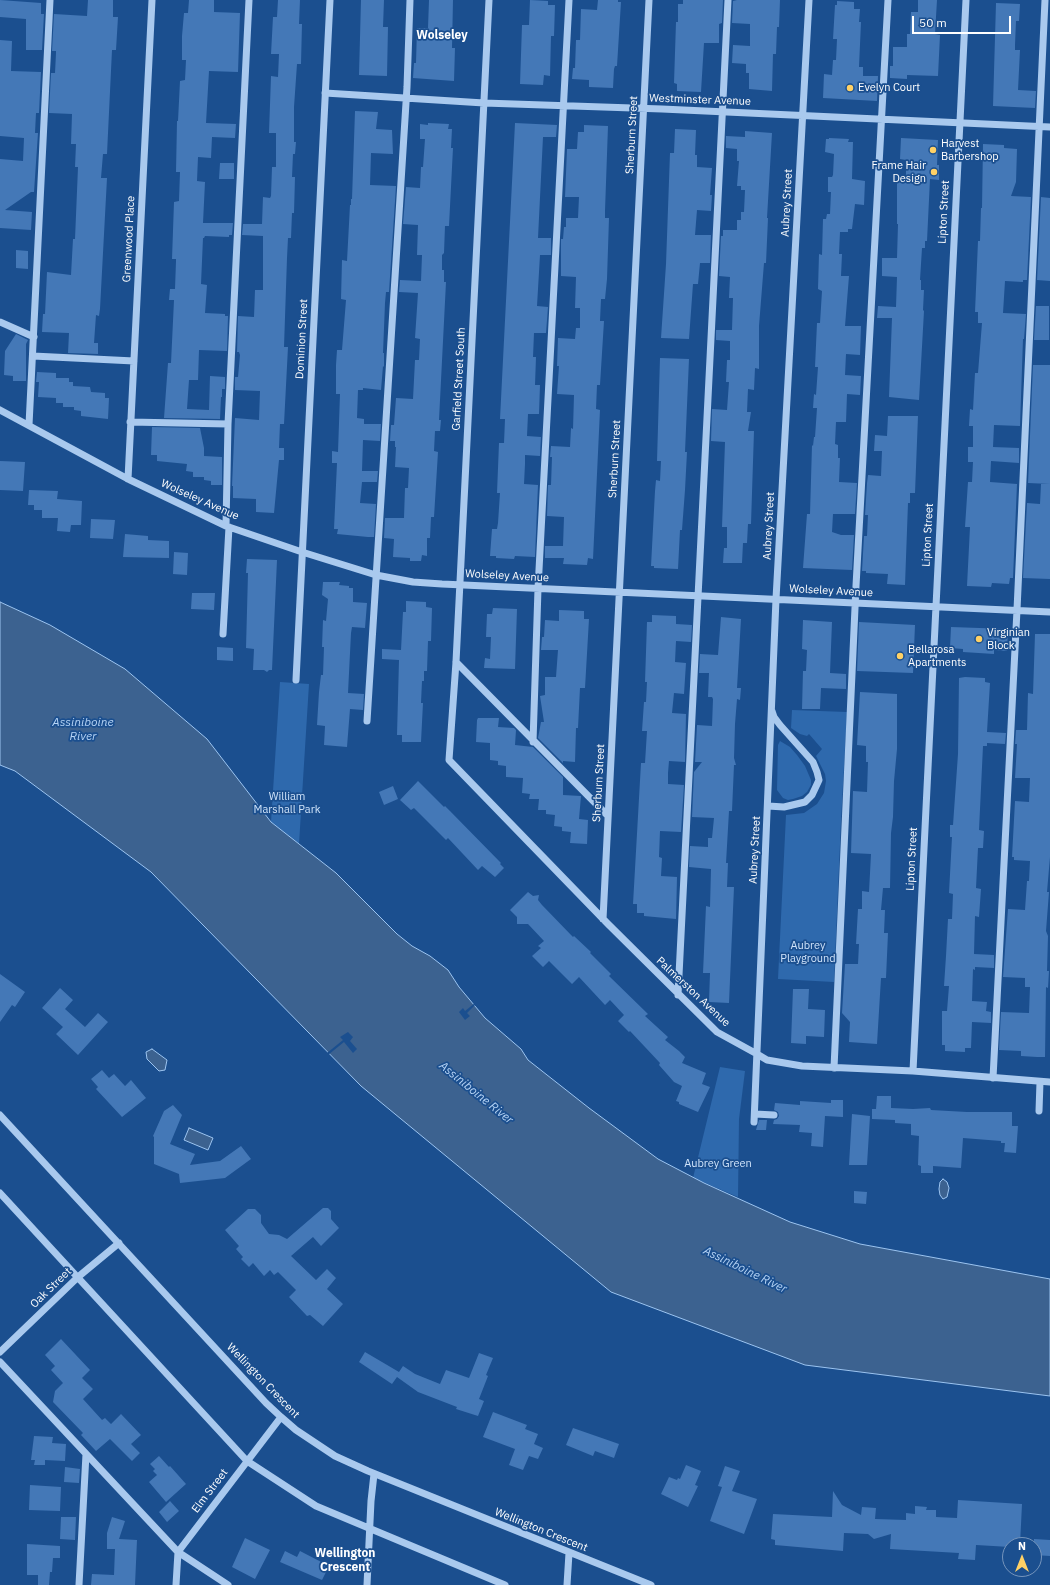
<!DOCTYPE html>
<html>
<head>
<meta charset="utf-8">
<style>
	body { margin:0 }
	#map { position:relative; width:1050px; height:1585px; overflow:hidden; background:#1b4f8f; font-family:"IBM Plex Sans",sans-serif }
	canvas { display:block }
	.north { position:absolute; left:1002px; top:1537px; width:40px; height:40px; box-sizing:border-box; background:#1b4f8f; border:1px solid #7695bc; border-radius:50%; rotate:0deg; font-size:11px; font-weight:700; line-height:16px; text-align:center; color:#fff }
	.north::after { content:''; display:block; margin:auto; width:14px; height:18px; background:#ffd166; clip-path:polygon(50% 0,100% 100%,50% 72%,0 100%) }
	.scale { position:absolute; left:912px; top:16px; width:99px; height:18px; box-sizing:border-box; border:2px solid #fff; border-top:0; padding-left:5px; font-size:12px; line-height:14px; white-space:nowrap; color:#fff; -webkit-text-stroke:3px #1b4f8f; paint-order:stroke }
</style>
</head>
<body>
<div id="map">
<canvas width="1050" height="1585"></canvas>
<div class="north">N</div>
<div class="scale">50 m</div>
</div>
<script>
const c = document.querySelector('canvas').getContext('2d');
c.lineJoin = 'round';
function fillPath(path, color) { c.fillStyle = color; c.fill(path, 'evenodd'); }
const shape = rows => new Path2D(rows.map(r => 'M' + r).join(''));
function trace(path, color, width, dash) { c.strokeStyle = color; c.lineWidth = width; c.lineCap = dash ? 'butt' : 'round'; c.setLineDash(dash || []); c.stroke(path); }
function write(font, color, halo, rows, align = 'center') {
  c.font = font + ' "IBM Plex Sans",sans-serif'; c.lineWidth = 3.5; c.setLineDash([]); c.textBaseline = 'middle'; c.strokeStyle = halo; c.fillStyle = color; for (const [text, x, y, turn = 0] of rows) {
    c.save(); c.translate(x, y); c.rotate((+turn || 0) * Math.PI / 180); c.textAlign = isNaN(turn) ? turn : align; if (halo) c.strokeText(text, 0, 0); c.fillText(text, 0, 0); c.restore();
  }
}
fillPath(shape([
	[280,682,309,684,299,844,271,822],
	[792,710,847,712,841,821,834,982,778,979,786,815,804,813,817,804,824,793,826,781,825,774,816,756,822,749,809,734,807,736,800,734,791,728],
	[780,741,790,747,797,755,805,766,811,780,811,785,807,792,802,796,793,799,788,800,783,798,777,790,778,745],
	[720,1067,745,1071,739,1119,738,1197,693,1178]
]), '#2e69ad');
const water = shape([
	[0,602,50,625,125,669,207,739,271,822,336,873,397,934,412,946,430,956,448,970,459,987,485,1018,521,1049,528,1060,589,1108,658,1159,704,1183,790,1222,860,1244,1050,1279,1050,1396,805,1365,611,1292,361,1086,151,872,15,771,0,765,0,602],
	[152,1049,167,1060,165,1070,159,1071,147,1059,146,1052,152,1049],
	[189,1128,213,1138,208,1150,184,1140,189,1128],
	[943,1179,947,1182,949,1188,947,1197,943,1199,940,1195,939,1189,940,1182,943,1179]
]);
fillPath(water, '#3c6290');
trace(water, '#9cc4f0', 1);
fillPath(shape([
	[475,1003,476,1004,467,1013,470,1016,465,1020,459,1012,463,1008,465,1011],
	[348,1032,353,1037,350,1041,357,1049,353,1053,344,1042,328,1055,327,1053,343,1040,340,1037]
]), '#1b4f8f');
fillPath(shape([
	[0,0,41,3,41,14,44,14,42,50,26,50,26,19,0,17],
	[88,0,113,0,113,17,118,17,116,50,112,50,107,154,103,154,101,178,107,178,100,309,99,316,96,315,94,343,98,343,98,354,68,353,69,333,42,332,43,314,45,314,47,272,71,275,73,239,75,239,78,167,75,167,76,144,71,144,72,114,49,113,51,73,55,73,56,53,56,51,52,51,54,14,87,16],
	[189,0,214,0,214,12,240,13,238,72,209,71,206,123,236,124,235,138,212,137,211,158,198,157,197,181,205,182,203,223,233,223,232,235,229,235,229,237,205,236,204,238,203,238,201,284,207,285,205,313,225,314,225,316,228,316,227,351,199,350,198,380,189,380,187,409,209,410,210,376,225,377,225,389,222,389,222,397,221,397,220,419,164,418,168,363,171,363,174,300,169,300,170,289,175,289,176,261,176,259,172,259,174,202,179,201,180,172,176,172,177,121,178,121,180,81,185,80,186,60,182,60,182,36,184,13,188,13],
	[278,0,300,0,299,24,302,24,301,64,297,64,294,107,294,142,296,142,295,154,293,154,292,177,295,177,294,213,292,213,291,238,288,238,287,258,284,347,288,347,284,424,280,424,279,448,284,448,284,460,279,460,274,513,256,512,256,499,233,498,233,486,232,486,235,418,259,420,260,391,235,390,235,377,238,377,240,355,239,352,237,352,238,316,254,317,255,290,263,290,263,236,242,235,243,224,262,224,263,197,270,198,271,196,272,167,276,167,276,133,269,133,271,76,278,77,279,54,271,54,273,17,277,17],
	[361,0,384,0,383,27,388,27,387,76,359,75],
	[429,0,453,0,452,48,455,48,454,81,413,78,414,63,416,63,417,28,428,28],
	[530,0,548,1,548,5,555,5,554,36,551,36,550,76,544,75,543,85,520,84,522,25,529,25],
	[598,0,618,0,618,2,621,2,617,66,615,66,614,69,613,88,589,87,589,80,572,79,573,68,575,68,576,40,580,40,581,9,597,10],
	[683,0,723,0,722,23,719,24,719,43,704,43,701,92,677,91,677,84,674,83,676,22,678,22,678,4,683,4],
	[737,0,780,0,779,27,777,27,776,54,773,54,772,91,749,89,749,73,746,73,746,64,732,63,733,45,750,46,750,24,732,23,733,1],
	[918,0,937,0,935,34,940,35,938,76,907,75,907,79,890,78,890,66,893,66,893,47,907,47,907,34,910,34,911,12,918,12],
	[837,1,854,2,854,9,860,9,859,22,861,22,859,67,863,67,863,76,878,76,877,101,823,98,824,74,832,75,833,60,836,60,837,39,833,39,835,5,837,5],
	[996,3,1020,4,1019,21,1016,21,1015,45,1015,50,1020,50,1018,90,1036,91,1035,108,993,106],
	[0,40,12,41,11,71,41,72,39,113,36,113,35,133,38,133,34,192,31,192,5,210,32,212,31,230,0,228,0,159,23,161,24,138,0,136],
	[355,111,378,112,376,129,392,130,393,154,371,153,370,185,396,186,389,292,386,292,385,303,383,353,384,353,384,367,383,366,381,390,363,388,363,390,358,390,357,418,364,419,364,424,381,424,380,441,363,440,362,471,378,471,377,482,362,482,360,503,376,504,374,537,368,537,337,534,338,529,334,529,337,463,332,463,332,451,338,452,340,394,336,394,336,365,337,350,342,350,346,300,341,299,342,260,347,261,350,205,351,205,351,199,352,199],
	[428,123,449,124,448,129,452,129,451,148,453,148,449,226,445,226,444,253,442,255,442,270,444,270,444,282,446,282,439,420,441,420,440,431,435,431,434,451,438,452,434,517,431,517,430,538,427,538,427,556,422,555,421,561,410,561,410,558,393,557,394,539,384,538,385,518,404,518,405,488,408,488,409,468,395,467,396,447,395,447,395,441,390,441,391,425,394,425,396,398,413,399,415,360,419,360,420,339,415,338,418,293,399,292,400,280,421,281,422,255,417,255,418,225,403,224,406,187,420,188,421,167,423,167,425,139,420,139,420,124,428,125],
	[515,123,557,125,556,137,543,137,538,238,551,238,551,255,540,255,537,306,548,307,546,333,534,333,533,357,536,357,535,385,540,385,539,414,528,414,527,436,541,437,540,456,525,455,525,464,524,484,538,485,535,557,515,556,514,559,496,558,496,556,490,556,492,529,497,529,498,523,500,493,497,493,499,443,504,443,505,419,500,419],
	[584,125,608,126,605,211,605,218,609,218,607,279,605,299,601,299,600,321,604,321,600,385,597,385,596,409,600,410,593,559,588,558,587,565,563,564,564,558,545,558,545,546,563,546,564,517,547,516,548,485,551,485,552,457,550,457,551,446,570,447,571,428,573,429,574,395,557,394,559,366,557,366,558,338,575,339,576,328,580,328,580,308,575,308,576,277,561,276,561,239,563,239,564,227,566,227,566,218,578,218,579,197,565,197,567,149,577,149,578,132,584,132],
	[675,129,696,130,695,155,697,155,697,167,712,168,710,195,712,195,711,211,697,210,695,235,711,235,710,263,700,263,698,284,693,284,689,339,661,338,666,264,670,153,674,153],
	[745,131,772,133,767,218,768,218,766,263,764,263,759,326,759,369,755,368,754,390,748,389,747,412,751,412,748,431,754,431,751,524,748,524,747,543,743,543,742,563,723,563,724,548,727,548,727,527,722,527,725,442,711,441,712,409,727,410,729,382,726,382,727,360,730,360,730,341,716,340,716,330,732,330,733,298,729,298,730,277,719,276,721,236,723,236,723,230,737,230,737,220,741,220,741,212,744,212,745,190,741,190,741,186,737,186,739,161,737,161,737,149,726,148,726,136,745,137],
	[829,138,849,139,848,142,853,142,852,179,865,181,864,205,855,204,852,229,848,229,848,232,840,232,839,254,842,254,841,276,849,276,845,326,861,326,860,355,846,354,845,375,861,376,860,395,847,394,846,422,836,422,835,444,838,445,838,458,840,458,839,482,857,483,855,514,833,514,832,532,841,535,854,535,852,570,803,568,807,514,810,514,812,445,813,446,814,437,815,437,817,408,813,408,814,394,816,395,818,367,815,367,817,323,820,323,822,291,818,289,819,254,822,255,823,219,826,219,827,214,830,214,831,192,828,192,828,177,832,177,833,175,834,154,825,152,826,139,829,139],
	[901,138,938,140,937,165,939,165,939,180,930,179,927,241,925,241,925,248,922,248,920,280,921,280,921,290,924,290,923,310,924,311,919,400,889,397,892,318,877,318,878,306,896,307,897,277,882,276,882,258,897,258,898,224,897,224,897,180,906,181,906,160,900,159],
	[983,144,1004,145,1004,148,1017,149,1016,182,1011,196,1031,197,1027,280,1023,280,1023,282,1005,281,1003,313,1026,314,1024,339,1023,339,1020,426,994,425,993,447,1019,448,1019,463,991,461,990,482,1017,484,1013,578,1010,578,1009,584,992,583,991,587,967,586,970,527,965,527,968,482,972,482,973,462,968,462,968,447,973,447,973,426,969,426,970,409,973,410,975,373,978,373,982,323,978,323,978,312,975,312,978,241,980,241,981,208,982,208],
	[220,163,234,163,234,179,219,179],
	[1041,197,1050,198,1050,281,1037,280],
	[16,250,28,251,28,269,16,268],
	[1036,306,1049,306,1049,340,1034,340],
	[16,334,28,340,26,344,26,381,13,381,13,376,4,375,5,351],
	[660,358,689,359,685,452,687,452,685,490,682,530,680,530,678,569,654,568,654,566,651,566,655,491,656,480,660,481,661,461,657,461],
	[1033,365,1050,365,1050,484,1028,483],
	[37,372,56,373,56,378,69,378,69,382,73,382,73,386,90,387,91,392,105,393,105,398,109,398,108,419,81,416,81,411,74,410,74,407,63,407,63,403,56,403,56,398,38,397,39,382,36,382],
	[888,416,918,416,915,493,910,493,910,503,908,503,905,585,887,584,888,574,866,573,866,571,862,571,864,536,867,536,868,515,865,515,867,483,868,475,881,476,882,451,874,451,875,435,887,436],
	[152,427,200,428,204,448,204,456,222,457,222,485,211,485,211,481,204,480,204,477,193,477,193,472,186,471,187,464,157,461,157,455,151,455],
	[0,461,25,462,23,491,0,490],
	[1041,484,1050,484,1050,579,1023,578,1027,503,1040,504],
	[29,490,58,491,57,499,82,501,81,525,71,525,70,532,57,531,58,518,42,518,42,510,34,510,34,505,28,505],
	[91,519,115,520,113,539,90,538],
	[125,534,148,536,148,540,169,541,169,558,123,557],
	[174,552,188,553,187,575,173,574],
	[247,559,277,560,272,670,269,670,267,672,264,670,253,670,254,649,246,648,248,573,246,573],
	[323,582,340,582,339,585,349,586,349,588,353,588,353,602,367,603,365,628,352,627,351,633,348,693,364,694,363,710,350,709,347,747,324,745,325,726,317,725,319,692,321,675,323,675,324,647,322,647,323,620,326,621,328,599,322,595],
	[192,593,215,593,214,610,191,609],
	[406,601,426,602,426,607,432,608,431,641,428,641,427,671,424,671,424,681,422,681,421,703,423,703,421,742,402,742,402,735,397,735,399,660,382,659,382,649,401,650,403,612,406,612],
	[493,608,517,609,515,669,484,668,485,658,490,659,491,637,486,637,487,614,492,614],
	[559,610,584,611,584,619,589,619,585,688,580,688,578,728,576,728,575,762,563,761,563,763,538,738,541,722,544,722,540,696,545,695,545,677,556,677,558,650,541,650,542,637,544,637,545,620,559,621],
	[652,615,676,616,676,624,692,625,691,642,676,641,675,662,686,663,684,694,674,693,672,713,686,714,685,762,669,761,668,773,668,784,684,785,681,832,660,831,659,857,662,858,661,876,677,877,676,919,644,916,644,913,637,913,637,904,633,904,641,763,645,763,647,731,642,731,644,702,646,702,647,682,645,682,647,622,652,622],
	[721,617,741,619,737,688,741,688,740,700,737,699,735,724,734,758,736,765,734,765,732,811,729,811,726,863,728,863,727,887,734,887,729,1003,709,1002,710,973,703,973,706,906,710,907,711,869,689,867,690,846,708,847,708,838,712,838,714,818,692,817,694,772,702,762,695,762,697,725,712,726,713,699,712,697,708,697,709,673,699,673,700,654,718,655],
	[803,620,832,622,830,673,846,674,846,689,821,688,820,709,802,709,803,671,806,671,807,650,802,649],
	[859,622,915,625,913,673,857,671],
	[951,627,1008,629,1007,651,994,650,994,654,963,652,963,649,950,648],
	[1035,634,1050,634,1050,857,1047,892,1049,892,1046,931,1048,936,1047,971,1049,971,1048,988,1046,987,1045,1057,1037,1057,1021,1056,1021,1051,999,1050,1001,1012,1029,1013,1030,987,1025,987,1025,978,1003,977,1008,909,1025,910,1027,881,1029,881,1030,861,1014,860,1014,857,1012,857,1015,801,1029,802,1030,778,1015,778,1017,744,1015,744,1016,730,1027,730,1028,693,1033,694],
	[217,647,233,648,233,661,217,660],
	[965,677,985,678,985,682,990,683,987,732,1006,733,1005,744,987,743,987,746,983,746,979,830,984,831,983,848,978,848,976,888,981,889,979,917,975,916,974,954,994,955,994,968,975,967,975,970,973,969,972,1001,987,1002,986,1011,991,1012,991,1023,972,1022,971,1048,965,1048,965,1052,945,1051,945,1045,942,1045,942,1011,947,1011,949,986,944,986,946,956,948,919,952,919,953,894,949,893,952,837,950,837,950,825,953,825,958,754,959,678],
	[860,692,897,694,897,749,894,781,893,817,891,833,890,888,883,888,881,910,885,910,884,933,888,933,886,978,881,978,877,1044,849,1042,850,1022,842,1013,845,964,858,964,859,944,856,944,858,909,862,909,862,891,869,892,871,854,851,853,853,791,867,792,868,762,866,762,866,746,857,745],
	[478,718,499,718,498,727,514,728,516,730,515,745,533,747,563,777,563,795,581,796,579,819,588,820,587,844,570,843,571,832,562,831,562,827,554,826,555,815,546,814,546,810,538,810,539,799,529,799,530,794,522,793,523,778,506,777,506,766,498,765,498,761,490,760,490,743,476,742,477,720],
	[418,781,444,807,445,806,450,811,501,863,500,864,504,868,495,877,482,866,478,870,448,838,446,840,414,808,411,810,400,800],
	[393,786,398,799,384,805,379,792],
	[528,892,533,896,539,895,538,900,542,905,573,937,574,936,591,952,590,953,611,974,609,976,648,1014,645,1016,668,1037,665,1040,679,1051,685,1057,682,1063,706,1073,702,1084,710,1087,698,1112,679,1104,679,1102,676,1101,682,1086,674,1082,659,1065,660,1063,630,1031,629,1032,618,1021,624,1015,610,1000,605,1005,579,977,572,984,549,961,543,967,532,956,541,948,538,946,544,941,528,924,517,924,517,917,510,910],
	[0,974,25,992,15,1007,12,1005,0,1022],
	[60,988,73,1000,65,1009,85,1027,98,1013,108,1022,78,1055,56,1034,63,1027,42,1008],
	[793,989,809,989,808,1009,825,1010,824,1037,806,1036,806,1044,791,1043],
	[102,1070,109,1078,114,1074,125,1086,131,1080,146,1098,122,1117,96,1089,98,1087,91,1079],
	[877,1096,891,1096,891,1108,913,1109,930,1108,931,1110,967,1112,1012,1112,1012,1126,1018,1126,1016,1153,1004,1152,1005,1143,1001,1143,1001,1141,963,1138,961,1168,933,1166,933,1173,921,1173,921,1166,918,1165,919,1136,911,1135,911,1124,895,1123,895,1120,872,1119,872,1109,876,1109],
	[831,1100,843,1100,843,1117,825,1116,823,1147,811,1146,812,1133,799,1132,800,1125,773,1124,774,1120,777,1119,779,1116,778,1112,774,1110,775,1103,800,1105,800,1101,831,1103],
	[173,1105,182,1115,170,1144,195,1154,190,1165,220,1161,241,1146,251,1159,225,1178,180,1183,179,1174,154,1164,154,1137,153,1136,164,1111],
	[852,1114,870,1116,867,1165,849,1165],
	[759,1120,767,1120,766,1130,756,1130],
	[854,1191,867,1192,866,1204,854,1203],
	[323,1208,328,1208,331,1211,331,1219,339,1228,321,1246,313,1237,291,1256,316,1280,327,1269,336,1278,327,1289,343,1304,323,1326,310,1315,307,1316,289,1297,296,1290,278,1272,274,1275,270,1270,264,1276,253,1263,249,1267,241,1259,243,1257,236,1249,239,1246,225,1230,248,1209,255,1209,261,1215,261,1223,269,1234,279,1235,287,1239],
	[61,1339,90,1370,82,1378,93,1389,83,1399,102,1420,105,1418,111,1424,121,1414,141,1435,131,1444,140,1453,132,1461,110,1439,96,1451,81,1435,83,1433,53,1402,55,1391,63,1383,51,1370,55,1366,45,1355],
	[365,1352,399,1372,403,1366,415,1374,440,1384,446,1370,469,1378,479,1353,493,1358,486,1375,488,1376,479,1399,484,1401,478,1416,456,1409,457,1407,418,1392,397,1377,392,1384,359,1362],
	[493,1412,527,1425,525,1429,538,1434,534,1444,543,1448,538,1459,529,1456,523,1470,509,1465,515,1449,483,1437],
	[573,1428,619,1444,614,1458,595,1451,593,1456,566,1445],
	[34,1436,53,1437,52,1443,66,1444,65,1461,45,1460,45,1465,34,1465,35,1460,31,1460],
	[159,1456,169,1467,170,1466,186,1484,166,1502,149,1482,157,1475,153,1471,155,1469,150,1464],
	[686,1465,701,1471,695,1485,698,1486,688,1507,661,1494,669,1477,677,1480,678,1478,680,1479],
	[725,1466,740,1471,732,1491,757,1499,744,1534,710,1521,722,1487,718,1486],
	[65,1467,80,1469,79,1483,64,1482],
	[30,1485,61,1487,60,1511,29,1510],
	[833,1491,842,1505,861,1515,862,1507,876,1508,875,1519,906,1520,906,1513,915,1514,915,1506,927,1507,926,1510,936,1510,936,1517,957,1518,958,1500,1022,1504,1020,1545,1010,1545,1010,1547,976,1545,975,1560,958,1559,959,1553,890,1549,891,1534,874,1539,868,1534,844,1533,843,1551,775,1545,775,1540,771,1539,773,1514,832,1517],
	[170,1501,179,1511,167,1522,159,1512],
	[61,1517,76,1517,75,1540,60,1539],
	[112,1517,125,1521,119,1539,137,1540,135,1585,91,1585,92,1574,114,1575,115,1549,107,1549,107,1533],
	[245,1538,270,1550,255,1579,232,1567],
	[1034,1539,1050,1540,1050,1556,1034,1555],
	[27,1544,60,1546,60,1558,53,1558,52,1572,50,1572,49,1585,38,1585,38,1575,27,1575],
	[285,1551,297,1557,300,1551,329,1566,322,1580,280,1562]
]), '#4478b7');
trace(shape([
	[489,0,456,662,449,760,608,924,717,1032,757,1054,767,1060,802,1066,913,1071,1050,1082],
	[325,93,484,103,662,109,1050,127],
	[0,322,34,337],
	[33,356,134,361],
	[0,410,128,479,226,526,302,552,376,575,413,582,442,584,1050,612],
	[130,422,228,424],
	[29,425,50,0],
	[128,479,152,0],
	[226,526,228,424,249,0],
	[223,634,229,527],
	[456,662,608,816],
	[296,680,330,0],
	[367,721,407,87,410,0],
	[533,742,538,589,569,0],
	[768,806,784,807,805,802,812,795,819,780,817,772,813,762,780,725,774,717,772,711],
	[603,919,649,0],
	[678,995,728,0],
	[834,1068,856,586,888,0],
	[913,1071,966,0],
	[993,1078,1017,610,1045,0],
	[1039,1111,1040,1082],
	[755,1114,774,1115],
	[0,1115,266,1403,281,1417,296,1430,335,1456,368,1471,651,1585],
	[754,1122,776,599,809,0],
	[0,1193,247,1461,316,1506,505,1585],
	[0,1352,78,1277,119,1243],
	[0,1362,178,1552,228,1585],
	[79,1585,86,1454],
	[176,1585,178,1552,281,1417],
	[367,1585,371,1501,374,1474],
	[567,1585,569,1553]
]), '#a9c9ee', 7);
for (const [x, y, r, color] of [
	[850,88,4,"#ffd166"],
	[933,150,4,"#ffd166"],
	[934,172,4,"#ffd166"],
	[979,639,4,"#ffd166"],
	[900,656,4,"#ffd166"]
]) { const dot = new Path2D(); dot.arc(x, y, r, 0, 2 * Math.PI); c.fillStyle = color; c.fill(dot); trace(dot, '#1b4f8f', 1.5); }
write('11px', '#fff', '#1b4f8f', [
	["Evelyn Court",858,88],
	["Harvest",941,144],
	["Barbershop",941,157],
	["Frame Hair",926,166,"right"],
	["Design",926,179,"right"],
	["Virginian",987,633],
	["Block",987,646],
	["Bellarosa",908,650],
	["Apartments",908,663]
], 'left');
write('11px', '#fff', '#1b4f8f', [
	["Westminster Avenue",700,100,2],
	["Sherburn Street",632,135,-87],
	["Aubrey Street",787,203,-87],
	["Lipton Street",944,212,-87],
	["Greenwood Place",129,239,-87],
	["Dominion Street",302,339,-87],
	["Garfield Street South",459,379,-87],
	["Sherburn Street",615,459,-87],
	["Wolseley Avenue",200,500,24],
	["Aubrey Street",769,526,-87],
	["Lipton Street",928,535,-87],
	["Wolseley Avenue",507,576,3],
	["Wolseley Avenue",831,591,3],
	["Sherburn Street",599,783,-87],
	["Aubrey Street",755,850,-87],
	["Lipton Street",912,859,-87],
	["Palmerston Avenue",693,992,43],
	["Oak Street",51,1288,-44],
	["Wellington Crescent",263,1381,46],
	["Elm Street",210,1491,-53],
	["Wellington Crescent",541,1530,22]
]);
write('11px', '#cfe3fa', '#1b4f8f', [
	["William",287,797],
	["Marshall Park",287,810],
	["Aubrey",808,946],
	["Playground",808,959],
	["Aubrey Green",718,1164]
]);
write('bold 12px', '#fff', '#1b4f8f', [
	["Wolseley",442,36],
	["Wellington",345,1554],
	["Crescent",345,1568]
]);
write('italic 12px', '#b5d3f5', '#1b4f8f', [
	["Assiniboine",83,723],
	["River",83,737],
	["Assiniboine River",476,1093,39],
	["Assiniboine River",745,1270,26]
]);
</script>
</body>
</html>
